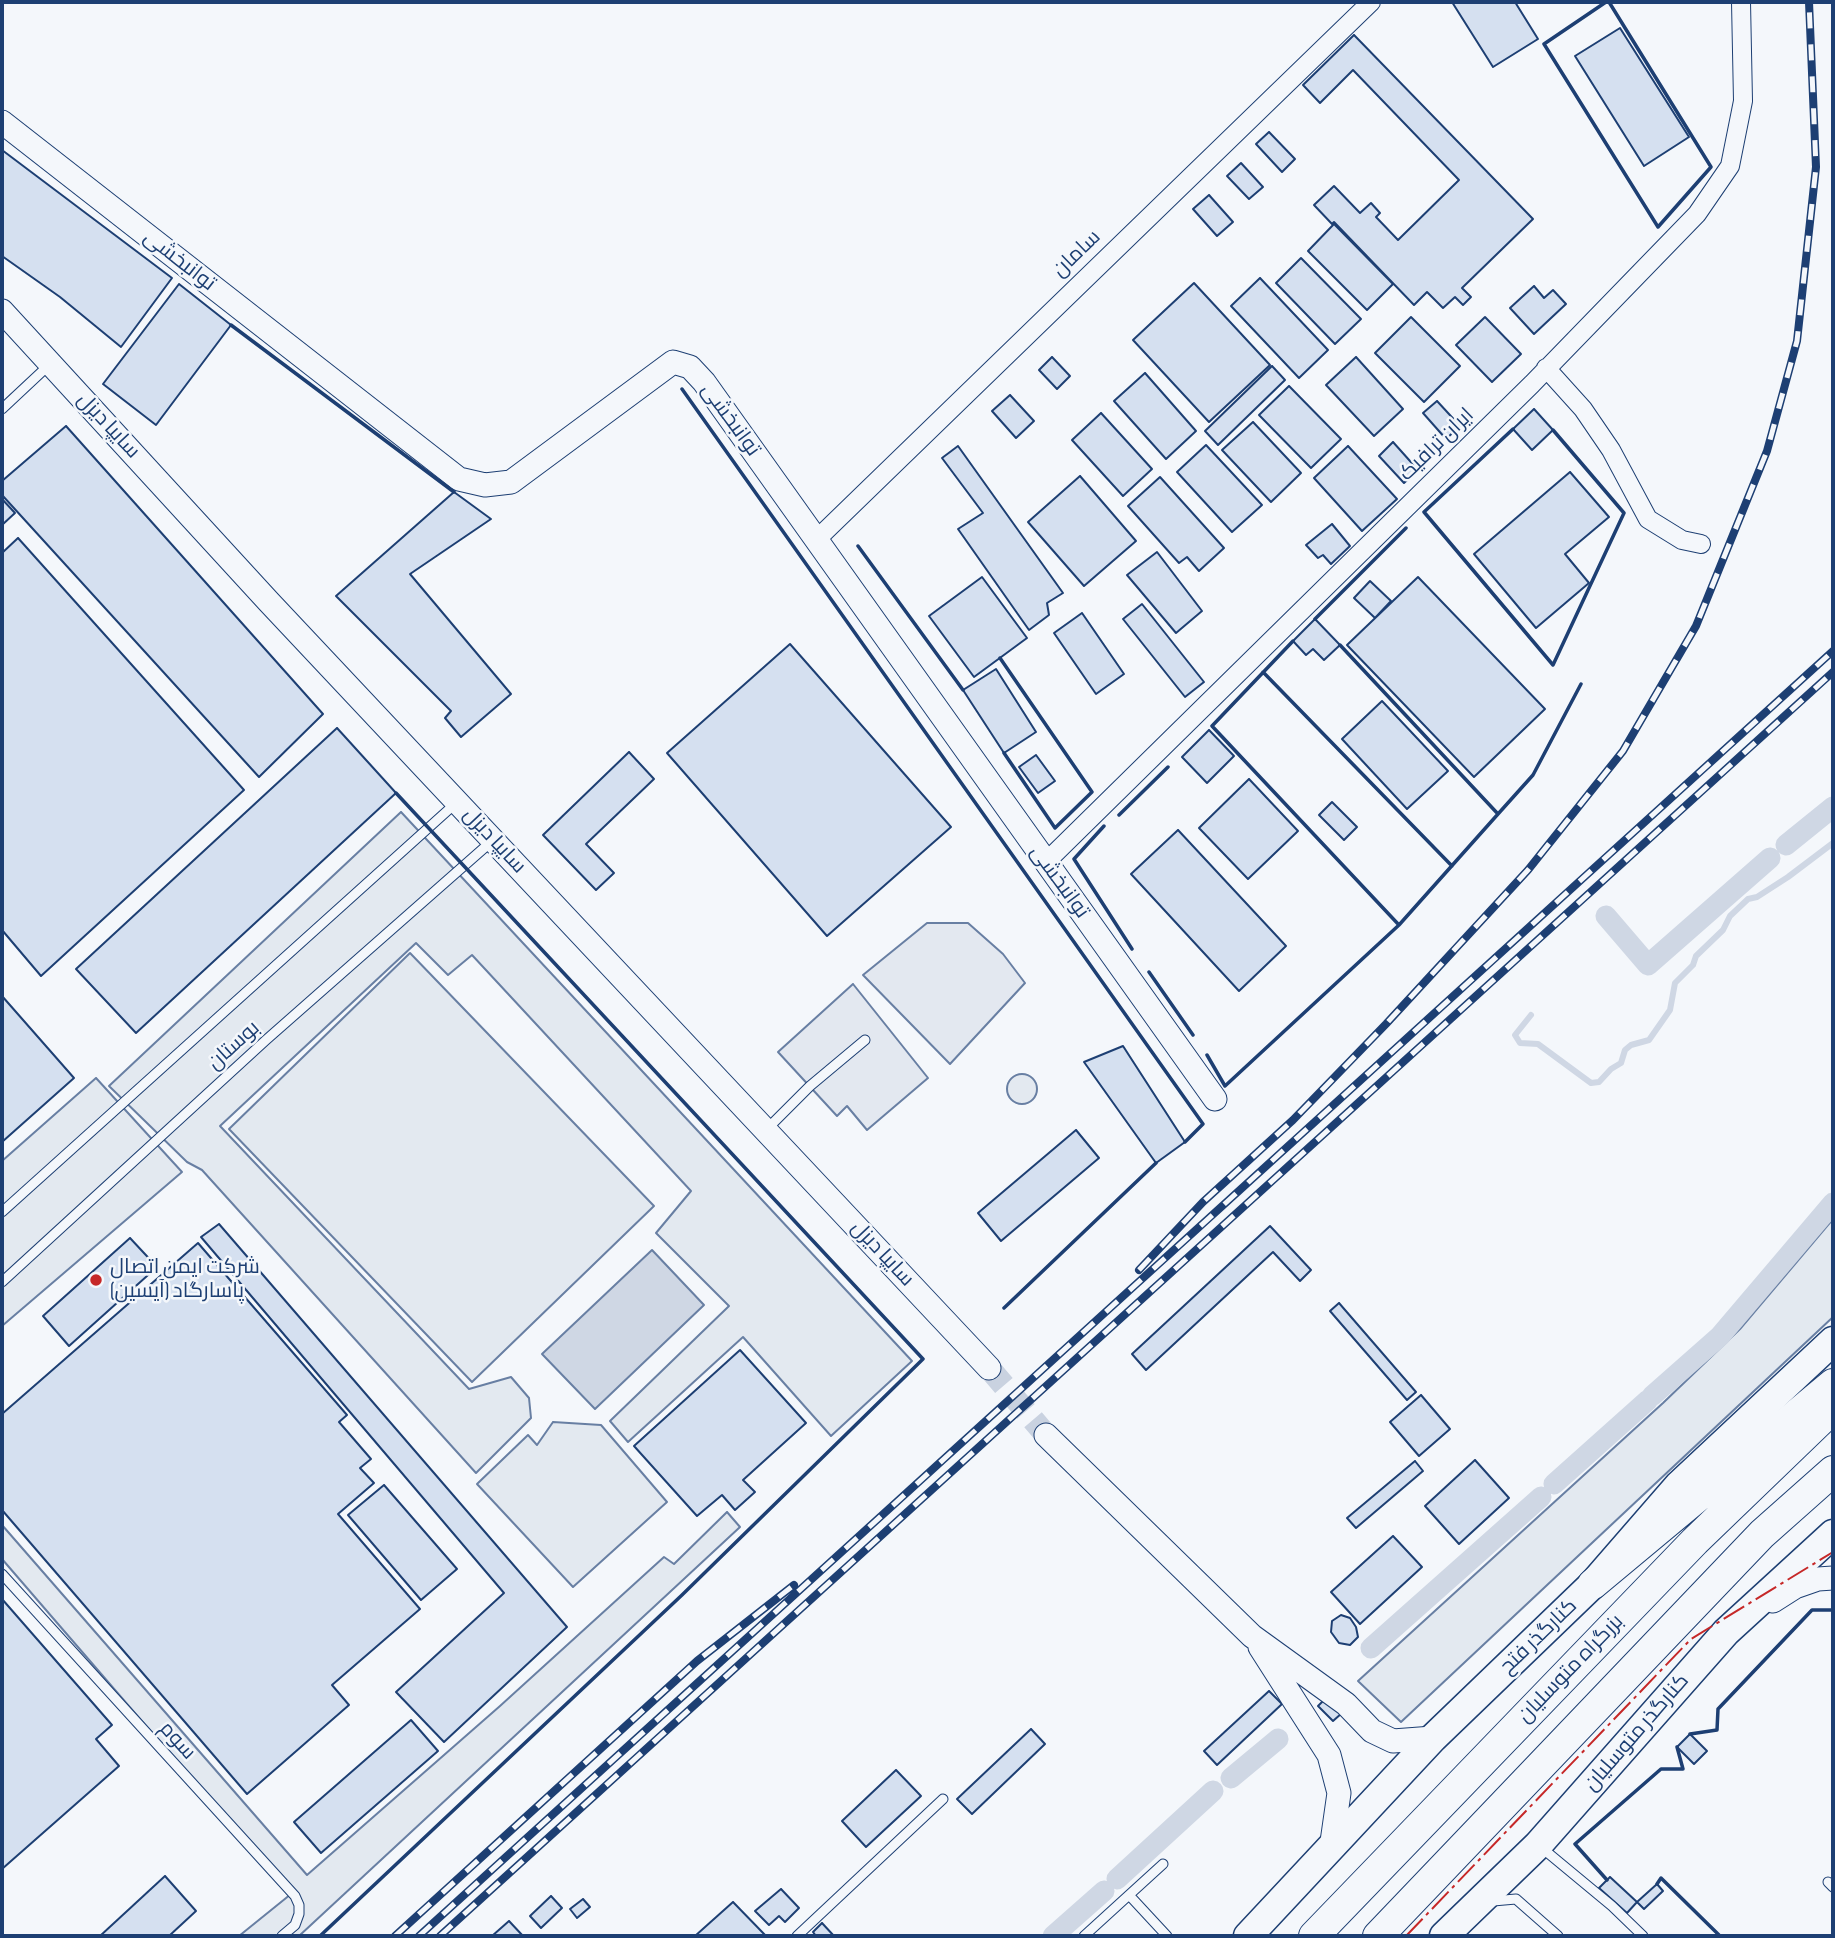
<!DOCTYPE html>
<html>
<head>
<meta charset="utf-8">
<style>
	body { margin:0 }
	#map { position:relative; width:1835px; height:1938px; overflow:hidden; background:#f4f7fb; font-family:"Sofia Sans Condensed",sans-serif }
	canvas { display:block }
	.frame { position:absolute; inset:0; border:4px solid #1d3f73; pointer-events:none }
</style>
</head>
<body>
<div id="map">
<canvas width="1835" height="1938"></canvas>
<div class="frame"></div>
</div>
<script>
const c = document.querySelector('canvas').getContext('2d');
c.lineJoin = 'round';
function fillPath(path, color) { c.fillStyle = color; c.fill(path, 'evenodd'); }
const shape = rows => new Path2D(rows.map(r => 'M' + r).join(''));
function trace(path, color, width, dash) { c.strokeStyle = color; c.lineWidth = width; c.lineCap = dash ? 'butt' : 'round'; c.setLineDash(dash || []); c.stroke(path); }
function write(font, color, halo, rows, align = 'center') {
  c.font = font + ' "Sofia Sans Condensed",Cairo,sans-serif'; c.lineWidth = 5; c.setLineDash([]); c.textBaseline = 'middle'; c.strokeStyle = halo; c.fillStyle = color; for (const [text, x, y, turn = 0] of rows) {
    c.save(); c.translate(x, y); c.rotate((+turn || 0) * Math.PI / 180); c.textAlign = isNaN(turn) ? turn : align; if (halo) c.strokeText(text, 0, 0); c.fillText(text, 0, 0); c.restore();
  }
}
const green = shape([
	[401,812,912,1361,831,1436,743,1337,628,1442,610,1421,729,1306,656,1233,691,1191,472,955,448,975,416,943,220,1126,469,1389,511,1377,529,1398,531,1418,476,1473,202,1170,187,1162,109,1086,401,812],
	[410,953,654,1206,472,1382,229,1129,410,953],
	'1007 1089a15 15 0 1 1 30 0a15 15 0 1 1-30 0Z',
	[96,1078,182,1172,2,1326,2,1161,96,1078],
	[1833,1219,1833,1317,1401,1722,1358,1681,1663,1403,1740,1329,1833,1219],
	[553,1422,601,1425,667,1502,573,1587,477,1484,528,1435,537,1445,553,1422],
	[727,1512,740,1527,299,1936,239,1936,291,1894,2,1559,2,1525,307,1875,500,1706,664,1557,674,1564,727,1512]
]);
fillPath(green, '#e3e9f0');
trace(green, '#687fa3', 2);
const parking = shape([
	[927,923,968,923,1003,954,1025,983,950,1064,863,975,927,923],
	[853,984,928,1078,867,1130,847,1106,837,1116,778,1052,853,984]
]);
fillPath(parking, '#e3e8f0');
trace(parking, '#687fa3', 2);
const water = shape([
	[652,1250,704,1305,595,1409,542,1354,652,1250]
]);
fillPath(water, '#cfd7e4');
trace(water, '#687fa3', 2);
trace(shape([
	[1531,1015,1515,1035,1520,1043,1538,1044,1591,1083,1599,1082,1611,1069,1621,1063,1625,1050,1631,1045,1649,1040,1670,1010,1675,983,1693,965,1696,956,1723,930,1730,916,1748,899,1757,897,1788,877,1833,843]
]), '#cfd7e4', 6);
trace(shape([
	[1786,845,1833,807],
	[1606,916,1648,965,1770,858],
	[1652,1396,1720,1336,1833,1203],
	[1554,1484,1648,1400],
	[1371,1648,1541,1497],
	[1231,1778,1278,1739],
	[1117,1879,1213,1791],
	[1053,1936,1104,1891]
]), '#cfd7e4', 21);
const building = shape([
	[1452,2,1515,2,1538,39,1493,67,1452,2],
	[1620,28,1689,137,1644,166,1575,56,1620,28],
	[1354,35,1533,219,1462,288,1471,297,1463,305,1455,297,1443,308,1427,292,1414,305,1334,222,1332,224,1314,205,1334,186,1360,213,1371,203,1380,213,1376,217,1398,240,1459,180,1353,70,1320,103,1303,85,1354,35],
	[1269,132,1295,159,1282,172,1256,144,1269,132],
	[2,150,172,278,121,347,60,297,2,256,2,150],
	[1241,163,1263,187,1249,199,1227,176,1241,163],
	[1209,195,1233,222,1217,236,1193,209,1209,195],
	[1334,224,1393,284,1367,310,1308,251,1334,224],
	[1301,258,1361,319,1335,344,1276,283,1301,258],
	[1260,278,1328,350,1299,378,1231,306,1260,278],
	[1194,283,1270,365,1209,422,1133,340,1194,283],
	[179,284,231,325,156,425,103,384,179,284],
	[1534,286,1544,298,1553,290,1566,304,1534,334,1510,308,1534,286],
	[1411,317,1460,366,1424,402,1375,353,1411,317],
	[1485,317,1521,354,1492,382,1456,345,1485,317],
	[1052,357,1070,376,1057,389,1039,370,1052,357],
	[1356,357,1403,409,1374,436,1326,385,1356,357],
	[1272,366,1285,380,1218,445,1205,431,1272,366],
	[1145,373,1196,431,1166,459,1114,401,1145,373],
	[1289,386,1341,439,1311,468,1259,415,1289,386],
	[1010,395,1034,421,1016,438,992,411,1010,395],
	[1437,401,1460,426,1446,439,1423,413,1437,401],
	[1534,409,1553,430,1532,450,1513,429,1534,409],
	[1101,413,1152,469,1123,496,1072,440,1101,413],
	[1253,422,1301,473,1271,502,1222,450,1253,422],
	[66,426,323,714,259,777,2,495,2,481,66,426],
	[1393,442,1418,470,1404,483,1379,456,1393,442],
	[1206,445,1262,505,1232,532,1177,472,1206,445],
	[958,446,1063,593,1047,603,1049,615,1029,630,958,529,983,513,942,458,958,446],
	[1348,446,1397,499,1362,531,1314,478,1348,446],
	[1570,472,1609,517,1565,554,1589,583,1536,628,1474,554,1570,472],
	[1080,476,1136,541,1084,586,1028,522,1080,476],
	[1160,477,1224,548,1199,571,1187,557,1179,563,1128,506,1160,477],
	[454,492,491,519,410,574,511,694,461,737,445,718,451,711,336,596,454,492],
	[2,499,15,513,2,525,2,499],
	[1332,524,1350,546,1331,564,1323,555,1318,558,1306,545,1332,524],
	[18,538,244,790,41,976,2,930,2,553,18,538],
	[1157,552,1202,611,1176,633,1127,575,1157,552],
	[982,577,1027,638,974,677,929,616,982,577],
	[1418,577,1545,709,1474,777,1347,645,1418,577],
	[1370,581,1391,601,1375,618,1354,598,1370,581],
	[1142,604,1204,682,1185,697,1123,619,1142,604],
	[1082,613,1124,674,1096,694,1054,633,1082,613],
	[1315,619,1340,645,1324,660,1313,649,1306,655,1293,641,1315,619],
	[790,644,951,827,827,936,667,753,790,644],
	[996,669,1036,732,1004,753,963,690,996,669],
	[1382,701,1448,771,1407,809,1342,739,1382,701],
	[337,728,396,793,136,1033,76,969,337,728],
	[1209,730,1234,756,1207,783,1182,757,1209,730],
	[629,752,654,779,586,844,614,873,596,890,543,835,629,752],
	[1036,755,1055,781,1038,793,1019,767,1036,755],
	[1249,779,1298,831,1248,879,1199,828,1249,779],
	[1332,802,1357,827,1344,840,1319,815,1332,802],
	[1178,830,1286,946,1239,991,1131,874,1178,830],
	[2,996,74,1078,2,1142,2,996],
	[1123,1046,1185,1142,1156,1163,1084,1062,1123,1046],
	[1076,1130,1099,1158,1001,1241,978,1213,1076,1130],
	[219,1224,567,1627,444,1742,396,1692,504,1593,201,1237,219,1224],
	[1270,1226,1311,1270,1300,1281,1273,1252,1146,1370,1132,1354,1270,1226],
	[130,1238,157,1267,69,1346,43,1316,130,1238],
	[198,1243,347,1415,339,1422,371,1459,360,1468,374,1483,338,1514,420,1609,332,1685,349,1705,247,1794,2,1510,2,1414,198,1243],
	[1339,1303,1416,1392,1407,1400,1330,1311,1339,1303],
	[740,1350,806,1423,743,1480,755,1492,735,1510,722,1495,697,1516,634,1446,740,1350],
	[1421,1395,1450,1429,1419,1456,1390,1422,1421,1395],
	[1475,1460,1509,1498,1459,1544,1425,1506,1475,1460],
	[1415,1461,1423,1471,1356,1528,1347,1518,1415,1461],
	[384,1485,457,1569,421,1600,348,1515,384,1485],
	[1393,1536,1422,1567,1360,1624,1331,1592,1393,1536],
	[2,1599,112,1725,96,1739,119,1766,2,1869,2,1599],
	[1341,1615,1350,1618,1356,1627,1358,1637,1350,1645,1339,1643,1331,1632,1332,1621,1341,1615],
	[1269,1691,1282,1704,1217,1765,1204,1751,1269,1691],
	[1327,1697,1342,1713,1333,1721,1318,1706,1327,1697],
	[411,1720,438,1751,321,1853,294,1822,411,1720],
	[1031,1729,1045,1744,972,1814,957,1799,1031,1729],
	[1690,1734,1707,1751,1694,1764,1677,1747,1690,1734],
	[896,1770,921,1796,866,1847,842,1821,896,1770],
	[165,1876,196,1911,169,1936,100,1936,165,1876],
	[1610,1877,1637,1902,1627,1913,1599,1888,1610,1877],
	[1657,1884,1663,1891,1644,1909,1637,1902,1657,1884],
	[781,1889,799,1908,785,1922,779,1916,769,1925,755,1911,781,1889],
	[551,1896,562,1908,541,1928,530,1916,551,1896],
	[583,1899,590,1907,577,1918,570,1909,583,1899],
	[733,1902,766,1936,695,1936,733,1902],
	[509,1921,523,1936,492,1936,509,1921],
	[822,1923,834,1936,816,1936,813,1932,822,1923]
]);
fillPath(building, '#d5e0f0');
trace(building, '#1d3f73', 2);
trace(shape([
	[989,1368,1046,1435]
]), '#c9d2e0', 23, [23, 11]);
const service = shape([
	[2,409,49,365],
	[767,1129,810,1086,865,1040],
	[2,1212,456,803],
	[2,1282,266,1040,492,841],
	[2,1574,295,1896,299,1905,299,1914,295,1925,282,1936],
	[1542,1848,1612,1906,1643,1936],
	[1828,1882,1833,1887],
	[1129,1895,1167,1936],
	[1493,1901,1516,1899,1558,1936],
	[797,1936,943,1799],
	[1084,1936,1163,1864]
]);
const minor = shape([
	[1546,368,1583,409,1611,450,1648,519,1682,540,1701,544],
	[816,540,1371,2],
	[1045,863,1532,384,1697,214,1730,166,1743,101,1741,2]
]);
const tertiary = shape([
	[2,122,459,479,485,485,511,482,673,362,690,367,704,382,1215,1099],
	[2,311,269,602,989,1368],
	[1046,1435,1252,1636,1346,1704,1372,1731,1393,1741,1433,1738],
	[1773,1601,1795,1587,1818,1579,1833,1578],
	[1260,1647,1329,1755,1339,1793,1331,1849]
]);
const primary = shape([
	[1248,1936,1433,1738,1593,1584,1679,1485,1833,1341],
	[1444,1936,1538,1845,1726,1632,1833,1534]
]);
const trunk = shape([
	[1593,1584,1833,1384],
	[1314,1936,1695,1541,1833,1408],
	[1378,1936,1762,1534,1833,1471]
]);
trace(service, '#1d3f73', 11);
trace(minor, '#1d3f73', 20);
trace(tertiary, '#1d3f73', 25);
trace(primary, '#1d3f73', 31);
trace(trunk, '#1d3f73', 32);
trace(service, '#f4f7fb', 9);
trace(minor, '#f4f7fb', 18);
trace(tertiary, '#f4f7fb', 23);
trace(primary, '#f4f7fb', 28);
trace(trunk, '#f4f7fb', 30);
const rail = shape([
	[1139,1270,1203,1202,1293,1120,1386,1024,1528,870,1623,751,1696,626,1767,451,1797,341,1816,167,1809,2],
	[395,1936,697,1661,794,1585],
	[419,1936,1833,651],
	[440,1936,1833,672]
]);
trace(rail, '#1d3f73', 8);
trace(rail, '#f4f7fb', 5, [16]);
trace(shape([
	[1606,2,1544,44,1658,227,1711,167,1609,2],
	[231,325,454,492],
	[682,389,1203,1124,1185,1142],
	[1513,429,1424,512,1553,665,1624,513,1553,430],
	[858,546,963,690],
	[1315,619,1406,528],
	[1293,641,1212,726,1399,925,1498,814],
	[1340,645,1498,814,1533,775,1581,684],
	[1000,658,1092,792,1055,828,1004,753],
	[1263,672,1452,866],
	[1119,815,1168,767],
	[1104,826,1074,859,1132,949],
	[1149,972,1193,1035],
	[1207,1055,1225,1086,1399,925],
	[1004,1308,1156,1163],
	[1690,1734,1717,1730,1718,1709,1812,1610,1833,1610],
	[1607,1880,1575,1844,1661,1769,1683,1769,1677,1747],
	[1657,1884,1661,1878,1720,1936],
	[320,1936,682,1595,923,1359,396,793]
]), '#1d3f73', 3.5);
trace(shape([
	[1406,1936,1691,1639,1833,1552]
]), '#c62828', 2, [24, 5, 3.5, 5]);
for (const [x, y, r, color] of [
	[96,1280,7,"#c62828"]
]) { const dot = new Path2D(); dot.arc(x, y, r, 0, 2 * Math.PI); c.fillStyle = color; c.fill(dot); trace(dot, '#f4f7fb', 2.5); }
write('21px', '#1d3f73', '#f4f7fb', [
	["سامان",1077,254,-44],
	["توانبخشی",179,261,38],
	["توانبخشی",730,420,54],
	["سایپا دیزل",108,426,47],
	["ایران ترافیک",1437,445,-44],
	["سایپا دیزل",494,841,47],
	["توانبخشی",1059,882,54],
	["بوستان",234,1046,-42],
	["سایپا دیزل",882,1254,47],
	["کنارگذر فتح",1539,1637,-44],
	["بزرگراه متوسلیان",1571,1669,-46],
	["کنارگذر متوسلیان",1637,1733,-49],
	["سوم",177,1741,48]
]);
write('21px', '#1d3f73', '#f4f7fb', [
	["شرکت ایمن اتصال",110,1268],
	["پاسارگاد (آیسین)",110,1292]
], 'left');
</script>
</body>
</html>
